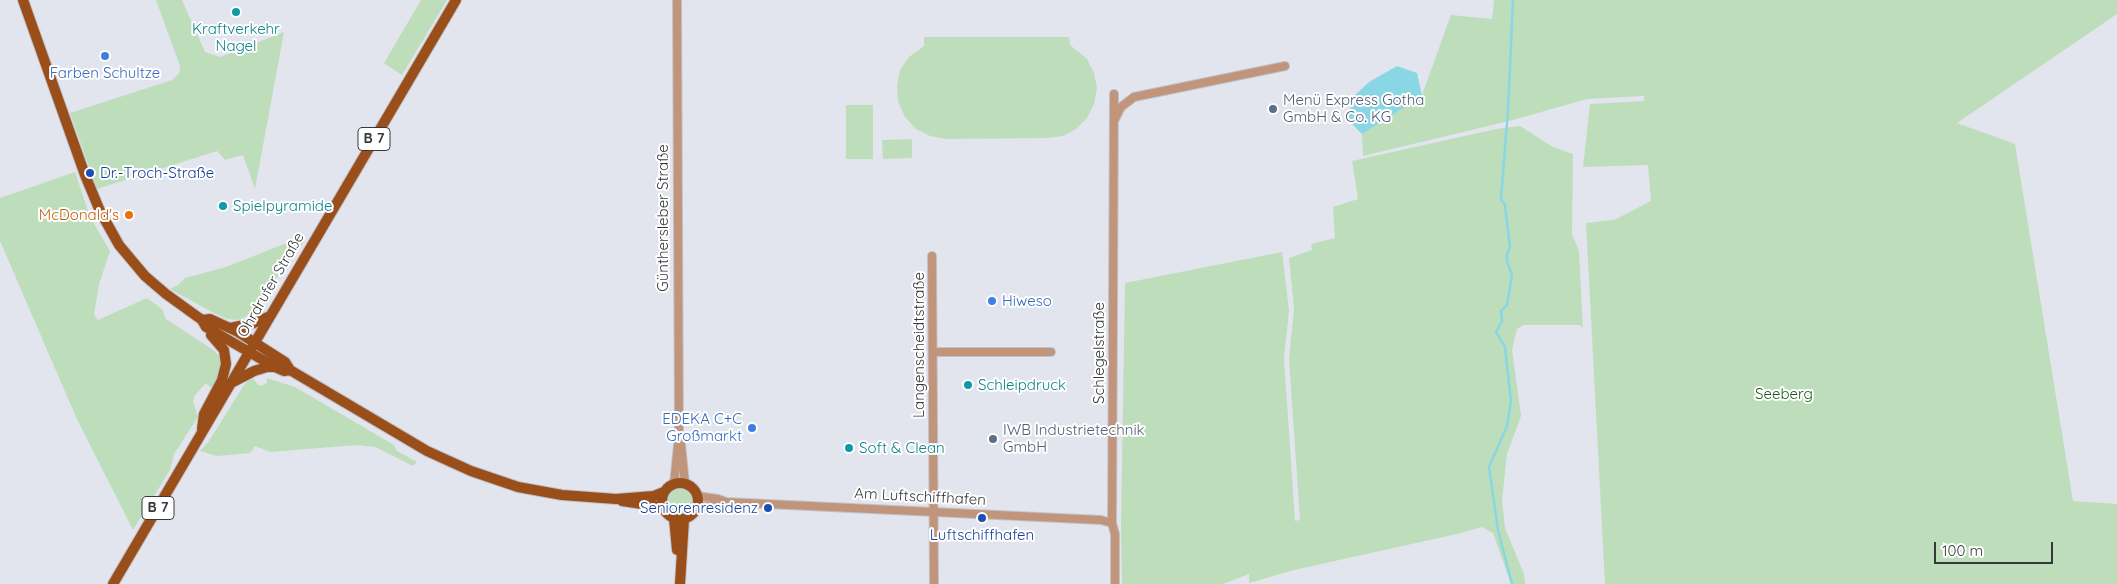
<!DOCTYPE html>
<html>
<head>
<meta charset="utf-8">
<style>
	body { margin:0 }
	#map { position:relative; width:2117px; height:584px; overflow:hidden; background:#e2e5ed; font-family:Quicksand,sans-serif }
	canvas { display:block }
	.scale { position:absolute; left:1934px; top:542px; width:119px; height:22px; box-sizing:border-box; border:2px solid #37383b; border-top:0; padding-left:6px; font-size:15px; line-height:18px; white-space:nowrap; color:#37383b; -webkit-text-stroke:4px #fff; paint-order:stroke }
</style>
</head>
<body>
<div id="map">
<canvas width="2117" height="584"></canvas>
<div class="scale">100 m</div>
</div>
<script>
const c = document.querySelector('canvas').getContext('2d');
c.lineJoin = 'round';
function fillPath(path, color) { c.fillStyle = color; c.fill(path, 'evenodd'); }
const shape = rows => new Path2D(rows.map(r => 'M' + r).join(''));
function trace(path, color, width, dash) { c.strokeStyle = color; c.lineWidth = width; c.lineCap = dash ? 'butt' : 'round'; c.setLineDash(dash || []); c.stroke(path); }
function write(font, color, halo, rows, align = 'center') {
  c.font = font + ' Quicksand,sans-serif'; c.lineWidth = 4; c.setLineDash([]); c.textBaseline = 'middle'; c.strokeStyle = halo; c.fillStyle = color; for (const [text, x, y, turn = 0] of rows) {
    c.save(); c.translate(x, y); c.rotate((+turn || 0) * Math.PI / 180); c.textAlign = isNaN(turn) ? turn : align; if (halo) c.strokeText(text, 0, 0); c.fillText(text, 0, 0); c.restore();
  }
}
fillPath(shape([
	[156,0,182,0,205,52,220,57,284,32,255,189,243,155,225,160,217,151,97,189,70,113,172,80,179,74,180,66],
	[421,0,447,0,402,75,384,63],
	[1494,0,2117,0,2117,14,1957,123,2015,144,2073,501,2117,504,2117,584,1605,584,1586,223,1614,220,1651,201,1648,165,1583,167,1590,104,1644,101,1644,96,1587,99,1513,120,1363,156,1362,134,1422,95,1451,15,1492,19],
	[924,37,1069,37,1070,45,1087,59,1094,73,1097,88,1094,104,1087,118,1076,129,1063,136,1047,138,946,139,930,136,916,129,905,117,898,102,897,86,900,70,909,57,924,46],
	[846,105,873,105,873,159,846,159],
	[1520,126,1553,147,1573,154,1572,234,1579,251,1583,328,1580,325,1524,325,1517,329,1512,350,1521,416,1507,454,1502,501,1505,528,1524,574,1525,584,1511,584,1493,533,1482,527,1457,534,1294,570,1249,583,1249,574,1223,584,1122,584,1121,526,1125,283,1282,252,1289,311,1284,358,1295,521,1300,520,1289,359,1294,308,1289,258,1312,250,1311,244,1335,238,1333,207,1358,199,1352,161,1496,129],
	[912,139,912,158,883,159,882,140],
	[75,172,90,217,110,251,99,284,94,315,98,320,147,298,162,309,166,319,212,349,220,357,223,363,221,374,211,388,206,383,195,395,193,401,198,417,174,454,170,470,133,530,76,417,0,241,0,198],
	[289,242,304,242,274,281,261,302,250,314,239,320,227,319,210,311,170,289,178,285,185,278,226,267],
	[252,377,258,385,261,386,267,383,267,378,295,387,394,445,397,451,417,462,413,466,375,447,357,445,270,452,255,446,250,453,217,456,200,451,209,441,244,385],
	'667 502a13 13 0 1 1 26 0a13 13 0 1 1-26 0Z'
]), '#bedebb');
fillPath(shape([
	[1397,66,1417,73,1422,96,1362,134,1348,120,1353,97,1369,82]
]), '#89d6e5');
trace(shape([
	[1512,584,1498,530,1489,467,1507,426,1511,401,1505,347,1496,332,1502,321,1501,311,1507,305,1512,275,1507,261,1507,254,1510,247,1505,205,1501,199,1508,110,1513,0]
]), '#89d6e5', 2.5);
const minor = shape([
	[1114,94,1112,523,1115,534,1115,584],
	[1114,121,1121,107,1134,97,1285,66],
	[932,256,934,584],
	[933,352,1051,352],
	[681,444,685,484],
	[674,484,679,435,677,0],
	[697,496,718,499,726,502,1101,520,1112,523],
	[697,507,716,506,726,502]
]);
const major = shape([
	[23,0,85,175,100,211,119,245,145,276,166,294,202,320,206,327,275,367,284,371,290,370],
	[202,320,210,319,238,332,285,362,290,370,427,451,471,471,518,487,562,495,616,499,654,496,664,492],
	[230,328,254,323,270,316],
	[233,382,254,371,267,367,275,367],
	[202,429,204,414,222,380,226,364,224,350,211,335],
	'662 501a18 18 0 1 1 36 0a18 18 0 1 1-36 0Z',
	[622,501,663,507],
	[674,518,677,550],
	[113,584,456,0],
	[680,584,684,519]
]);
trace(minor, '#c0c2c9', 10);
trace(major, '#c0c2c9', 12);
trace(minor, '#c0957c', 8);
trace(major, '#9a4e1a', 10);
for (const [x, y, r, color] of [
	[236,12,5,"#0f9aa8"],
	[105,56,5,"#3f7fe0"],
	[1273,109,5,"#5c6f8a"],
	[90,173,5,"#1a4fb4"],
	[223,206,5,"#0f9aa8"],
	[129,215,5,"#e8710a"],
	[992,301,5,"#3f7fe0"],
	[968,385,5,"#0f9aa8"],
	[752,428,5,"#3f7fe0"],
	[993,439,5,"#5c6f8a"],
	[849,448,5,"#0f9aa8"],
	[768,508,5,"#1a4fb4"],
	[982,518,5,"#1a4fb4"]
]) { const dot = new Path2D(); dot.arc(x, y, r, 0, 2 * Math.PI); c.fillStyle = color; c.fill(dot); trace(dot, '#fff', 2); }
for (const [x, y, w] of [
	[374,139,32],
	[158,508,32]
]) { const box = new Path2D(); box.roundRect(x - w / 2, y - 11.5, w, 23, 4); c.fillStyle = '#fff'; c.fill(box); trace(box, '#37383b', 1); }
write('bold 14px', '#37383b', null, [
	["B 7",374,139],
	["B 7",158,508]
]);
write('15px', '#0d838f', '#fff', [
	["Kraftverkehr",236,29,"center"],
	["Nagel",236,46,"center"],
	["Spielpyramide",233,206],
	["Schleipdruck",978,385],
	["Soft & Clean",859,448]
], 'left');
write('15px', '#366cbe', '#fff', [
	["Farben Schultze",105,73],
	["Hiweso",1002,301,"left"],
	["EDEKA C+C",742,419,"right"],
	["Großmarkt",742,436,"right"]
]);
write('15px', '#4e5e75', '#fff', [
	["Menü Express Gotha",1283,100],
	["GmbH & Co. KG",1283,117],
	["IWB Industrietechnik",1003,430],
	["GmbH",1003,447]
], 'left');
write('15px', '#164399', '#fff', [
	["Dr.-Troch-Straße",100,173],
	["Seniorenresidenz",758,508,"right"],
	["Luftschiffhafen",982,535,"center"]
], 'left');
write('15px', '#c56008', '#fff', [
	["McDonald's",119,215]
], 'right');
write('15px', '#37383b', '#fff', [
	["Günthersleber Straße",663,218,-90],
	["Ohrdrufer Straße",271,285,-60],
	["Langenscheidtstraße",919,345,-90],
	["Schlegelstraße",1099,353,-90],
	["Am Luftschiffhafen",920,497,3]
]);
write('15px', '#20591c', '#fff', [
	["Seeberg",1784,394]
]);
</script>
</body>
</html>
